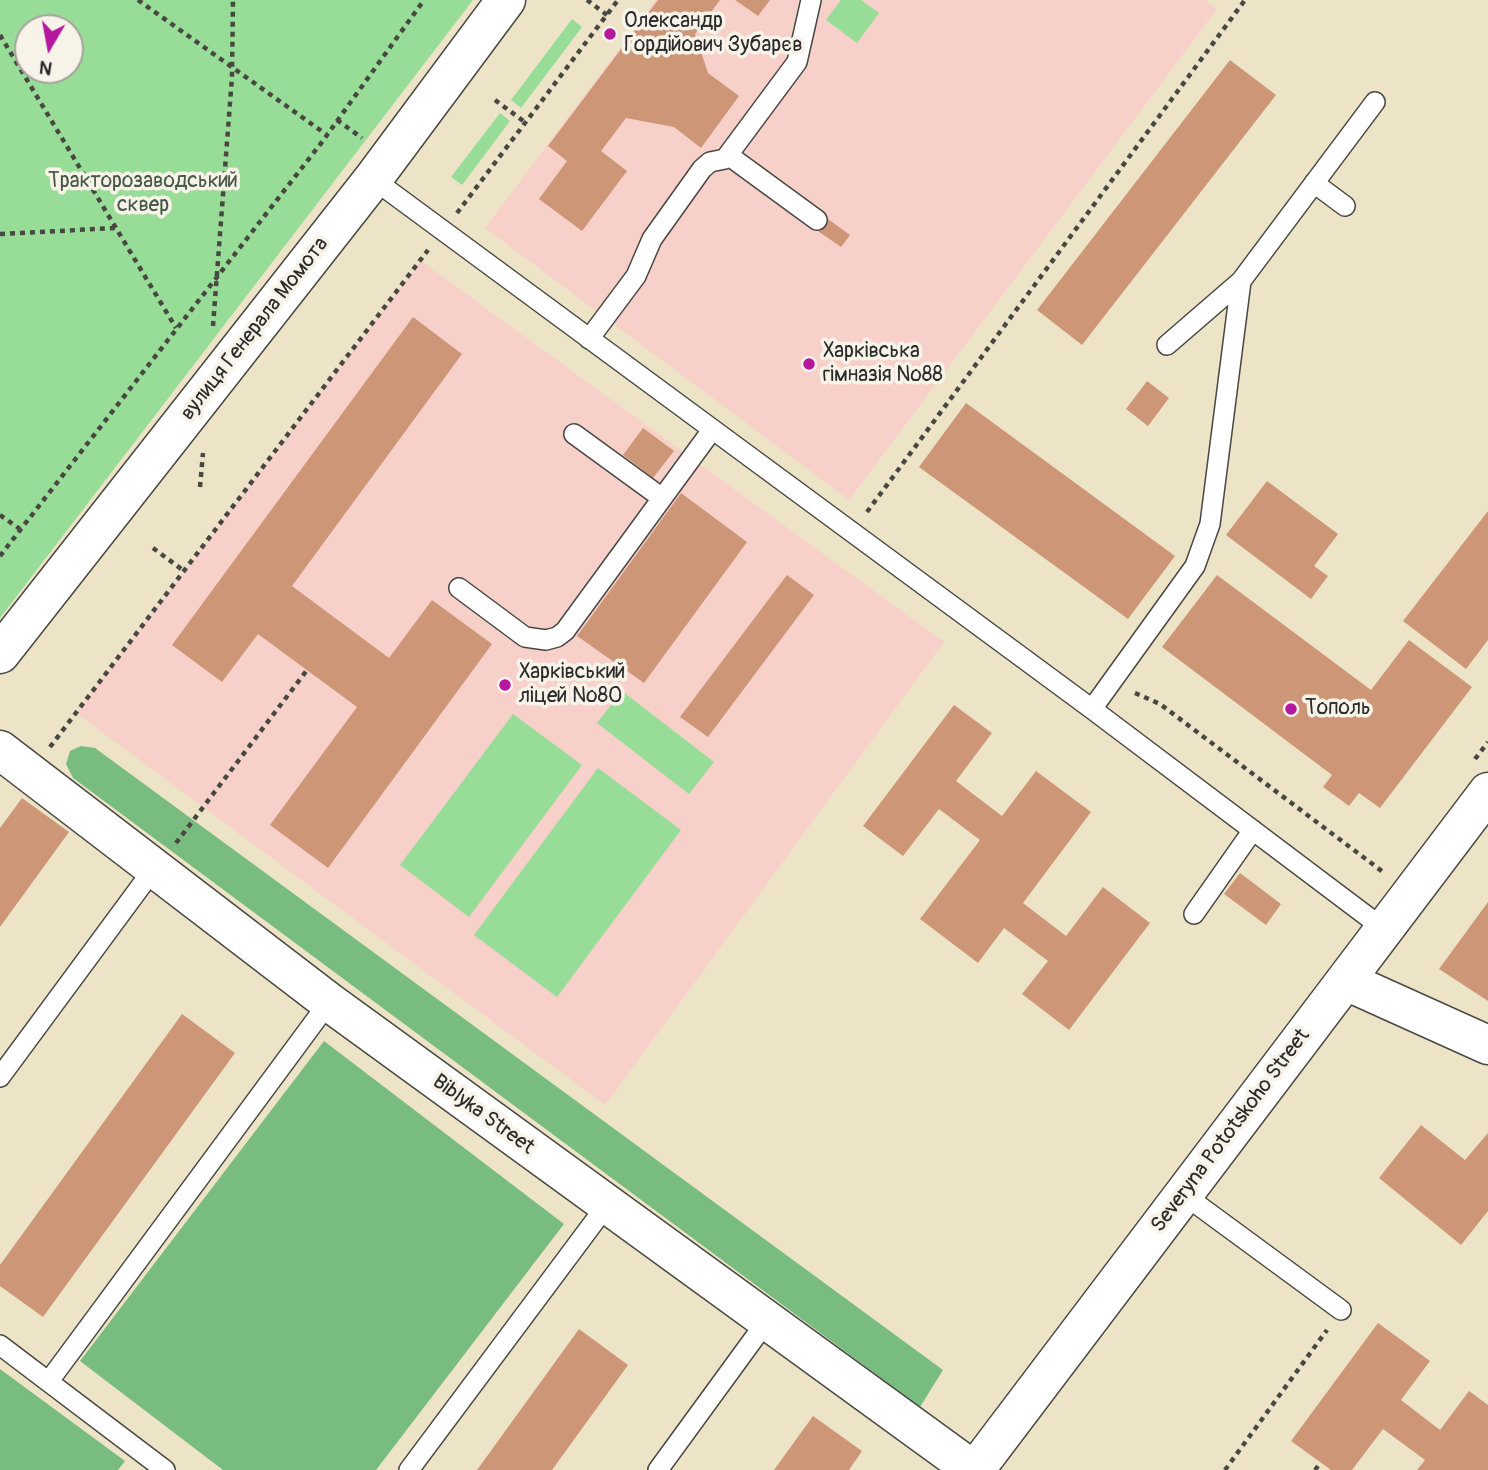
<!DOCTYPE html>
<html>
<head>
<meta charset="utf-8">
<style>
	body { margin:0 }
	#map { position:relative; width:1488px; height:1470px; overflow:hidden; background:#ede4c7; font-family:Pangolin,sans-serif }
	canvas { display:block }
	.north { position:absolute; left:14px; top:14px; width:70px; height:70px; box-sizing:border-box; background:#f7f3e8; border:2px solid #a5a39c; border-radius:50%; rotate:190deg; font-size:19px; font-weight:700; line-height:28px; text-align:center; color:#2b2b2b }
	.north::after { content:''; display:block; margin:auto; width:24px; height:32px; background:#b5179e; clip-path:polygon(50% 0,100% 100%,50% 72%,0 100%) }
</style>
</head>
<body>
<div id="map">
<canvas width="1488" height="1470"></canvas>
<div class="north">N</div>
</div>
<script>
const c = document.querySelector('canvas').getContext('2d');
c.lineJoin = 'round';
function fillPath(path, color) { c.fillStyle = color; c.fill(path, 'evenodd'); }
const shape = rows => new Path2D(rows.map(r => 'M' + r).join(''));
function trace(path, color, width, dash) { c.strokeStyle = color; c.lineWidth = width; c.lineCap = dash ? 'butt' : 'round'; c.setLineDash(dash || []); c.stroke(path); }
function write(font, color, halo, rows, align = 'center') {
  c.font = font + ' Pangolin,sans-serif'; c.lineWidth = 7; c.setLineDash([]); c.textBaseline = 'middle'; c.strokeStyle = halo; c.fillStyle = color; for (const [text, x, y, turn = 0] of rows) {
    c.save(); c.translate(x, y); c.rotate((+turn || 0) * Math.PI / 180); c.textAlign = isNaN(turn) ? turn : align; if (halo) c.strokeText(text, 0, 0); c.fillText(text, 0, 0); c.restore();
  }
}
fillPath(shape([
	[656,0,1205,0,1217,9,849,500,485,228],
	[421,261,944,642,605,1105,76,713]
]), '#f7d0c9');
fillPath(shape([
	[0,0,473,0,0,618],
	[28,28,70,28,70,70,28,70],
	[841,0,861,0,879,13,857,43,826,20],
	[572,19,582,27,521,108,511,100],
	[500,113,510,121,462,185,451,177],
	[622,691,714,762,689,794,597,723],
	[513,714,582,765,469,917,400,865],
	[598,768,681,830,557,997,474,935]
]), '#97dd97');
fillPath(shape([
	[81,746,95,748,943,1370,920,1407,73,778,66,764,70,751],
	[324,1041,564,1224,376,1470,223,1470,80,1361],
	[0,1369,125,1461,118,1470,0,1470]
]), '#79bc80');
fillPath(shape([
	[658,0,720,0,695,34,708,73,739,96,701,148,674,127,626,118,601,151,627,171,582,231,539,199,567,161,548,146],
	[735,0,770,0,758,16],
	[1230,60,1276,95,1082,345,1037,310],
	[821,214,850,235,841,247,812,227],
	[413,317,462,354,292,586,389,658,432,600,492,644,328,868,270,825,357,707,258,634,222,682,172,645],
	[1147,381,1169,398,1148,426,1126,409],
	[966,403,1175,556,1128,619,919,467],
	[643,428,674,451,653,478,623,455],
	[1267,481,1338,534,1314,566,1328,576,1311,599,1226,535],
	[681,493,747,542,644,683,577,636],
	[1488,511,1488,640,1466,669,1403,621],
	[787,575,814,595,708,737,680,717],
	[1217,575,1371,690,1409,640,1472,687,1380,808,1359,793,1349,806,1323,787,1332,775,1162,647],
	[954,705,992,733,956,781,1002,816,1036,771,1091,812,1023,903,1066,936,1103,887,1150,923,1069,1030,1022,994,1048,961,1004,928,978,963,920,919,980,840,939,809,903,856,863,826],
	[22,798,69,832,0,927,0,828],
	[1240,873,1281,904,1266,925,1224,894],
	[1488,902,1488,1001,1439,969],
	[182,1014,235,1053,43,1317,0,1286,0,1265],
	[1421,1125,1465,1160,1488,1133,1488,1211,1461,1245,1379,1178],
	[1378,1323,1430,1361,1401,1400,1440,1430,1469,1391,1488,1405,1488,1470,1417,1470,1425,1460,1383,1429,1352,1470,1331,1470,1291,1441],
	[579,1329,628,1365,552,1470,477,1470],
	[813,1416,862,1451,849,1470,774,1470]
]), '#cd9777');
const service = shape([
	[728,155,817,220],
	[373,179,1092,709,1384,929],
	[1314,183,1345,206],
	[589,339,636,276,652,239,702,169,710,162,725,159,797,62,811,0],
	[1167,345,1241,281],
	[574,434,662,498],
	[459,588,525,637,546,640,557,637,565,631,712,430],
	[1092,709,1195,566,1210,524,1241,281,1375,102],
	[1194,914,1253,830],
	[0,1077,155,867],
	[1183,1194,1341,1310],
	[0,1345,165,1470],
	[49,1381,329,1002],
	[409,1470,606,1206],
	[658,1470,766,1322]
]);
const minor = shape([
	[0,654,373,179,506,0],
	[1346,981,1488,1045]
]);
const tertiary = shape([
	[0,750,329,1002,973,1470],
	[975,1470,1488,792]
]);
trace(service, '#484742', 22);
trace(minor, '#484742', 41);
trace(tertiary, '#484742', 41);
trace(shape([
	[138,0,327,135],
	[587,0,607,15],
	[0,35,176,328],
	[495,100,526,123],
	[337,120,362,138],
	[457,213,618,0],
	[0,234,116,228],
	[213,326,232,77,233,0],
	[200,487,203,453],
	[867,512,1245,0],
	[0,515,20,529],
	[153,548,184,571],
	[0,556,322,142,424,0],
	[1135,693,1160,704,1383,872],
	[50,747,428,250],
	[1475,759,1488,742],
	[176,843,307,670],
	[1225,1470,1327,1330],
	[1315,1470,1321,1462]
]), '#484742', 4.5, [5, 5]);
trace(service, '#fff', 19);
trace(minor, '#fff', 38);
trace(tertiary, '#fff', 38);
for (const [x, y, r, color] of [
	[610,34,7,"#b5179e"],
	[809,364,7,"#b5179e"],
	[505,685,7,"#b5179e"],
	[1291,709,7,"#b5179e"]
]) { const dot = new Path2D(); dot.arc(x, y, r, 0, 2 * Math.PI); c.fillStyle = color; c.fill(dot); trace(dot, '#f7f3e8', 2.5); }
write('21px', '#2b2b2b', '#f7f3e8', [
	["Олександр",624,22],
	["Гордійович Зубарєв",624,46],
	["Харківська",823,352],
	["гімназія №88",823,376],
	["Харківський",519,673],
	["ліцей №80",519,697],
	["Тополь",1305,709]
], 'left');
write('21px', '#465846', '#f7f3e8', [
	["Тракторозаводський",143,182],
	["сквер",143,206]
]);
write('21px', '#2b2b2b', '#f7f3e8', [
	["вулиця Генерала Момота",255,329,-52],
	["Biblyka Street",483,1115,36],
	["Severyna Pototskoho Street",1231,1131,-53]
]);
</script>
</body>
</html>
